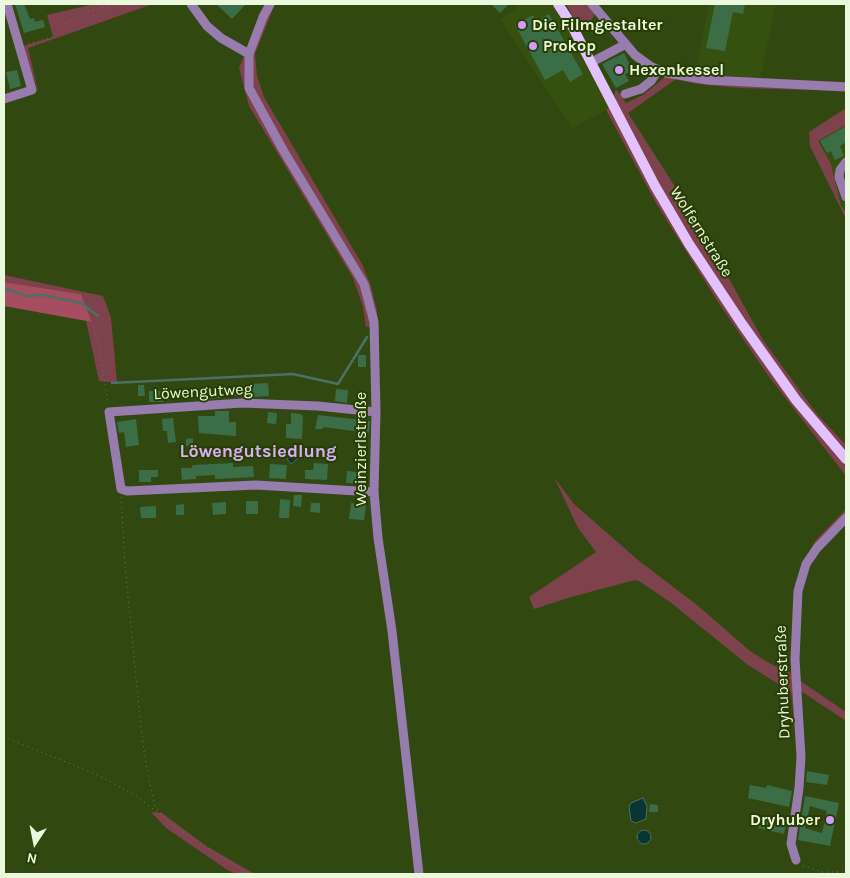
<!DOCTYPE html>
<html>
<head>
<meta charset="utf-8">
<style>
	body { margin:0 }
	#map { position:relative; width:850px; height:878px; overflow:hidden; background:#314811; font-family:Karla,sans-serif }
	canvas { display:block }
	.frame { position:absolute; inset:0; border:5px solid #eaf9db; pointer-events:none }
	.north { position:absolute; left:10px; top:818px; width:50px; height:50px; -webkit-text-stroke:4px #273d03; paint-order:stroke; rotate:191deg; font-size:14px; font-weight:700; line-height:20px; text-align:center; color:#eaf9db }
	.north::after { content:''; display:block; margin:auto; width:18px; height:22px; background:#eaf9db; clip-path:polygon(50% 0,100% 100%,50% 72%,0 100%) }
</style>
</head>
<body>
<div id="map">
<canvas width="850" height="878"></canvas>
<div class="frame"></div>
<div class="north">N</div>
</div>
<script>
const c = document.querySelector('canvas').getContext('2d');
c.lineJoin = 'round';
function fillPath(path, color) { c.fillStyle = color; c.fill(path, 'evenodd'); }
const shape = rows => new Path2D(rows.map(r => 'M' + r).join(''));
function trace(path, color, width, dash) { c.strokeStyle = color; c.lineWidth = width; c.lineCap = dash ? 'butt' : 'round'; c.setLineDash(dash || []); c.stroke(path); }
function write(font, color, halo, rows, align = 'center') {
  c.font = font + ' Karla,sans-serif'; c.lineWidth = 4; c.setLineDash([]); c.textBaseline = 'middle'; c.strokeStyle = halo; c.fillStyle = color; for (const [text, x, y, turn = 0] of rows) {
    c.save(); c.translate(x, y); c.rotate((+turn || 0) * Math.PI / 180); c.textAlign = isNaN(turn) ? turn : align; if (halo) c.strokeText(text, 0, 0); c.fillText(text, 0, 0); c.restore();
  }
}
fillPath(shape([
	[521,4,554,5,610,108,572,128,500,20],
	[709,4,776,4,760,80,695,75],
	[846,125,846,211,841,206,831,164,818,141]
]), '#35500f');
fillPath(shape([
	[94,4,153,4,28,48,39,95,23,46,53,37,47,15],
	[265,4,275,4,255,54,257,76,264,97,362,264,371,286,377,311,377,326,366,327,363,307,353,278,249,106,239,68],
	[566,4,587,4,595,14,590,23,579,28],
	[695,75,846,82,846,91,739,88,697,84,676,79,628,113,697,221,763,340,817,414,846,445,846,476,767,374,716,299,656,203,606,110,616,100,614,95,616,89,626,103,643,95,665,77],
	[846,108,846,125,818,141,831,164,841,206,846,211,846,219,810,146,809,132],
	[4,275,103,296,111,317,117,383,99,381,86,321,92,322,81,294,4,282],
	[554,477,574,504,638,560,697,605,750,651,771,664,791,673,795,584,815,541,846,509,846,523,816,555,807,570,800,597,799,680,846,712,846,721,801,691,795,728,791,692,748,665,670,602,639,581,635,580,571,597,534,609,529,597,596,552,578,528],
	[151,812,162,813,206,846,255,874,236,874,226,869,166,828]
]), '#7d424c');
fillPath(shape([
	[4,282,81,294,92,322,4,306]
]), '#a64e5f');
const water = shape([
	[299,449,303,454,291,464,287,459,299,449],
	[643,798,647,806,646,819,636,823,631,821,629,807,631,803,643,798],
	'637 837a7 7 0 1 1 14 0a7 7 0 1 1-14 0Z'
]);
fillPath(water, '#093633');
trace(water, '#4c7065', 1);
trace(shape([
	[4,288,26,296,42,295,81,303,98,316],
	[112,383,293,374,338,384,367,337]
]), '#4c7065', 2.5);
fillPath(shape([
	[15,4,24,4,30,19,34,18,35,22,43,20,45,27,24,33],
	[216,4,246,4,232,19],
	[491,4,509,4,500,13],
	[715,4,745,4,743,14,733,12,725,51,706,48],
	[549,14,583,74,570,82,563,70,545,80,515,25,533,15,537,21],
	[624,53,633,71,625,74,629,81,616,88,602,64],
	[17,70,21,86,10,89,6,72],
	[846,126,846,142,840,146,844,156,835,160,831,151,827,153,820,141],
	[358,355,366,355,366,367,358,367],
	[268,383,269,396,252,397,252,393,249,393,249,384],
	[138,385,144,385,145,396,138,396],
	[237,387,237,396,221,396,221,398,208,399,207,388],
	[336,389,348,390,347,403,335,401],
	[149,391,162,391,163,402,149,402],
	[215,411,229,411,229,422,236,422,236,436,199,433,198,416,215,416],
	[268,412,277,413,276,424,267,423],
	[291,413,301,414,303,417,302,439,286,438,286,424,291,424],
	[318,415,370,421,369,433,323,427,323,429,315,429],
	[173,418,176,442,168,443,167,431,163,431,162,419],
	[136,419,139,445,126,447,124,432,119,433,117,422],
	[193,438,193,445,186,446,186,439],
	[233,463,233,467,253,466,254,477,215,479,215,475,196,476,196,479,182,480,181,468,191,468,193,465],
	[314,463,328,464,327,480,305,479,305,470,313,470],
	[270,464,287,465,286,479,269,478],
	[139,470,158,470,158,477,151,477,151,482,139,482],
	[347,471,366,473,365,484,346,483],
	[294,495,302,495,301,507,293,506],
	[280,499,290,500,289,518,279,518],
	[246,501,258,501,258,514,246,514],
	[226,502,226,514,213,515,212,503],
	[311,503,320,503,320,513,310,512],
	[351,503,366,505,364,520,349,519],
	[184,504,184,515,176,515,176,505],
	[156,506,156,518,141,518,140,507],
	[807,771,829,775,827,785,806,782],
	[750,785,766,788,767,785,792,791,789,807,748,798],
	[805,796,839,803,830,846,798,840],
	[810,806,827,811,822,833,805,828],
	[650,804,658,805,658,812,649,812],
	[761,816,787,821,784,834,758,828]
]), '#3b6e46');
trace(shape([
	[28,44,53,37,62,26,87,12,116,4],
	[81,310,93,325,100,352,108,403],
	[121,497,125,565,141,728,146,765,155,806,169,823,249,874],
	[4,737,100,776,138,797,157,812],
	[803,866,822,872,846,872]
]), '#6a7f50', 1, [1, 4]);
trace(shape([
	[191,4,207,26,221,38,249,54],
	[270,4,263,17,249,54,249,88,283,150,364,284,374,322,376,412,374,492,378,538,392,631,419,874],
	[592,4,635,55,650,66,666,73,708,80,846,87],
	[592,62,626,44],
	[625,94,641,89,651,81,658,70],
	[4,99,32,90,7,4],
	[846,162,840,170,839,177,846,197],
	[374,492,256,485,127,491,121,489,109,412,242,403,318,406,376,412],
	[796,860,791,844,799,788,801,757,795,659,798,591,806,564,817,548,846,518]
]), '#977cad', 9);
trace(shape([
	[558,4,571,24,655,186,689,244,742,324,796,400,846,459]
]), '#e2c1fe', 10);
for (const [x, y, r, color] of [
	[522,25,5,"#d39cfc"],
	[533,46,5,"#d39cfc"],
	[619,70,5,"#d39cfc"],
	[830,820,5,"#d39cfc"]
]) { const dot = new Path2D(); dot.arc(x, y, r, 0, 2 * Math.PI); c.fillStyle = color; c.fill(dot); trace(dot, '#273d03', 2); }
write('bold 16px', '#eaf9db', '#273d03', [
	["Die Filmgestalter",532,25],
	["Prokop",543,46],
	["Hexenkessel",629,70],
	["Dryhuber",820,820,"right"]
], 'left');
write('16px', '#eaf9db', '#273d03', [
	["Wolfernstraße",701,232,58],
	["Löwengutweg",203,392,-3],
	["Weinzierlstraße",361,449,-90],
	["Dryhuberstraße",783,682,-92]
]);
write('bold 18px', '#d7b1f4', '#273d03', [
	["Löwengutsiedlung",258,452]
]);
</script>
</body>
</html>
